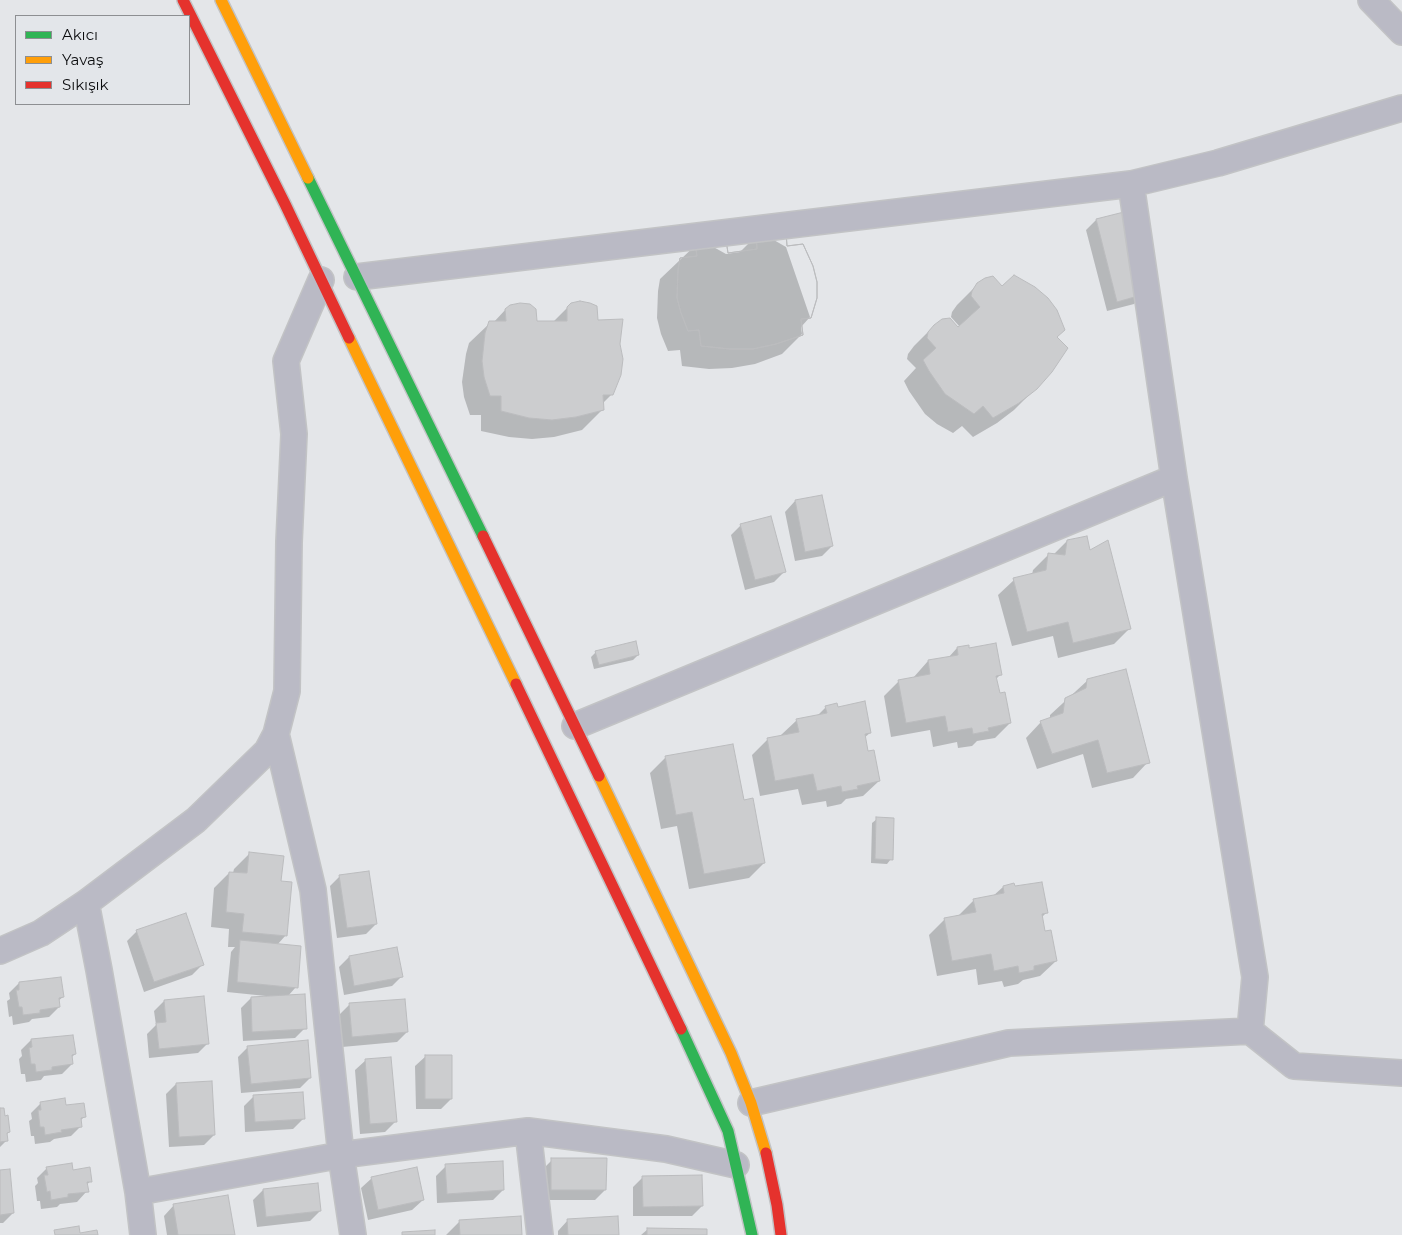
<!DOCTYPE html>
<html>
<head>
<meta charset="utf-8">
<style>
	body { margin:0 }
	#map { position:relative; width:1402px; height:1235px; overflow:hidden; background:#e4e6e9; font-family:Montserrat,sans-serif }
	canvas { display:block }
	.legend { position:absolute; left:15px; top:15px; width:175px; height:90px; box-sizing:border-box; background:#e3e6ea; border:1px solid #8d8f92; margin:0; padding:6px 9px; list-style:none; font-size:15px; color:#0b0c0e }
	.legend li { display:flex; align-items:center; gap:10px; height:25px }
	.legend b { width:25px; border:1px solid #8d8f92 }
</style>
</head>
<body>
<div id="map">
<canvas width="1402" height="1235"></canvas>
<ul class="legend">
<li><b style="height:6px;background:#30b455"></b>Akıcı</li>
<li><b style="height:6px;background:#ff9f0a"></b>Yavaş</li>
<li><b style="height:6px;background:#e5322d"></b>Sıkışık</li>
</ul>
</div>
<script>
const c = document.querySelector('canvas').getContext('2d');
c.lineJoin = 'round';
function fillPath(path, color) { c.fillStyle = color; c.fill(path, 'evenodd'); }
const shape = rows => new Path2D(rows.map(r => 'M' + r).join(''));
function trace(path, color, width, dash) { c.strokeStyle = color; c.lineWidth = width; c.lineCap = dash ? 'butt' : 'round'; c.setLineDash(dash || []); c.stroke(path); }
fillPath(shape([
	[1096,220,1144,294,1134,304,1107,311,1086,230],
	[760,232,786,247,810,317,801,327,802,334,782,354,755,364,732,368,709,369,682,366,680,350,668,351,661,334,657,318,658,291,660,279,701,240,726,254,740,252],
	[978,284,1056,337,1034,390,1014,410,997,423,973,437,962,426,953,433,937,424,925,414,909,391,904,381,916,368,907,359,908,354,914,346,934,326,958,329,960,327,951,317,952,312,957,305],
	[567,308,612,394,602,404,602,410,582,430,554,437,532,439,509,437,481,431,481,415,470,415,464,397,462,382,466,354,469,343,490,323,493,323,506,309,536,322,553,322],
	[795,501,832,546,822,556,795,561,785,512],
	[741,525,784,572,774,582,745,590,731,535],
	[1067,541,1089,552,1129,629,1114,644,1058,658,1053,636,1012,646,998,595,1014,580,1032,575,1033,570,1048,555,1053,555],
	[957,648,968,650,1001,674,996,679,999,694,1010,723,995,738,977,741,972,746,958,748,957,742,933,747,930,730,891,737,884,696,899,681,913,678,928,661,948,658],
	[596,652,638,655,633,660,594,669,591,657],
	[1088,680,1148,762,1133,778,1092,788,1083,754,1037,769,1026,738,1041,722,1050,719,1050,715],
	[826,707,836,708,870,733,864,738,867,753,879,781,863,796,846,799,841,804,827,807,826,801,802,805,798,789,760,796,752,755,767,740,782,737,781,735,797,720,817,716],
	[665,758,743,802,764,863,749,878,689,889,677,826,661,829,650,773],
	[877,819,891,859,887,864,871,863,872,823],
	[249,854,280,882,286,935,277,945,296,987,288,996,305,1028,295,1038,243,1041,241,1008,251,998,266,997,266,996,227,992,231,952,235,947,228,947,229,929,211,927,214,888,229,873,233,873,234,869],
	[340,876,376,924,366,934,337,938,330,886],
	[1003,887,1046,913,1041,918,1044,933,1056,961,1040,976,1023,980,1018,984,1004,987,1002,981,978,985,976,969,937,976,929,935,945,919,959,915,974,900,993,896],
	[137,931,202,965,192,975,144,992,127,941],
	[349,957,402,976,392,986,344,995,339,967],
	[19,983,63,997,58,1001,59,1007,49,1017,32,1019,29,1022,13,1025,12,1016,9,1017,7,1001,10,999,9,993],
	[164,1001,208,1043,198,1053,149,1058,147,1034,156,1025,154,1011],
	[349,1005,407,1032,397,1042,342,1047,339,1015],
	[31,1040,75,1054,71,1058,72,1064,62,1074,44,1076,41,1080,26,1082,25,1074,21,1074,19,1059,22,1056,21,1050],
	[248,1047,310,1078,300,1088,241,1093,238,1057],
	[426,1056,451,1099,441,1109,416,1109,415,1066],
	[366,1060,395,1122,385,1132,360,1134,355,1070],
	[176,1084,214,1135,204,1145,169,1147,166,1094],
	[254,1096,304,1118,293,1129,245,1132,244,1106],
	[41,1103,65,1106,85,1116,80,1121,81,1126,71,1136,54,1139,50,1142,35,1144,34,1136,31,1136,29,1121,32,1119,31,1113],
	[0,1110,9,1132,6,1135,6,1141,0,1147],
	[552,1160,605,1190,595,1200,542,1200,542,1170],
	[446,1166,503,1190,493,1200,437,1203,436,1176],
	[47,1168,72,1171,91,1181,86,1185,87,1191,77,1202,60,1204,57,1207,41,1209,40,1201,37,1201,35,1186,38,1183,37,1178],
	[0,1172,13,1213,3,1223,0,1223],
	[643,1177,702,1206,692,1216,633,1216,633,1187],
	[372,1178,423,1200,412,1210,368,1220,361,1188],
	[263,1190,320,1211,310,1221,257,1227,253,1200],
	[174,1205,234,1235,167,1235,164,1216],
	[568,1220,618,1235,558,1235,558,1231],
	[460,1221,521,1235,446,1235],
	[648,1229,705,1235,641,1235]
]), '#0003');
const building = shape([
	[1124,212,1145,294,1117,302,1096,219,1124,212],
	[786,232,787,246,803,244,813,266,817,282,817,298,811,318,801,319,803,335,776,344,753,349,730,349,701,346,699,330,688,331,681,313,677,298,678,270,680,258,697,256,695,243,726,240,728,253,757,249,756,235,786,232],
	[786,232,787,246,803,244,813,266,817,282,817,298,811,318,801,319,803,335,776,344,753,349,730,349,701,346,699,330,688,331,681,313,677,298,678,270,680,258,697,256,695,243,726,240,728,253,757,249,756,235,786,232],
	[1014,275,1035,287,1048,298,1057,310,1065,330,1057,337,1068,348,1052,372,1037,389,1019,403,993,418,983,406,974,414,945,394,929,371,923,360,936,348,927,338,928,332,934,325,942,319,950,318,958,327,980,307,971,296,972,291,977,283,985,278,993,276,1002,286,1014,275],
	[580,301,590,303,597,306,598,320,623,319,620,344,623,359,621,375,613,395,603,395,604,410,576,417,552,420,529,418,501,411,501,396,490,396,484,377,482,361,485,333,489,321,506,321,505,309,510,305,520,303,530,304,536,309,537,321,567,321,567,307,571,303,580,301],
	[822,495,833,546,805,552,795,500,822,495],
	[771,516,786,572,755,580,740,524,771,516],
	[1087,536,1090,550,1108,540,1131,629,1073,643,1068,622,1027,632,1013,578,1046,570,1048,553,1065,555,1067,540,1087,536],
	[636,641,639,655,599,665,595,651,636,641],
	[996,643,1002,675,996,676,1000,693,1005,692,1011,723,988,728,989,731,973,734,972,728,948,732,945,716,906,723,898,680,930,674,928,660,958,655,957,647,969,645,969,648,996,643],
	[1126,669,1150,763,1107,773,1098,740,1052,754,1040,721,1063,713,1065,698,1086,688,1087,679,1126,669],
	[865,701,871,733,865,734,868,751,874,750,880,781,857,786,858,789,842,792,841,786,817,791,813,774,775,781,767,738,799,732,796,719,827,713,825,706,837,703,838,707,865,701],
	[733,744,744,800,753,798,765,863,704,874,692,812,676,815,665,756,733,744],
	[876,817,894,818,893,860,875,859,876,817],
	[249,852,284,856,281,881,292,882,287,936,242,932,244,914,226,912,229,872,247,873,249,852],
	[369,871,377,924,347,928,339,875,369,871],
	[1042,882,1048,913,1042,914,1045,931,1051,930,1057,961,1034,966,1034,970,1019,973,1018,966,994,971,991,954,952,961,944,918,976,912,973,899,1004,893,1003,886,1014,883,1015,886,1042,882],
	[186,913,204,965,154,982,136,930,186,913],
	[240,940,301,946,298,988,237,982,240,940],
	[397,947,403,977,354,986,349,956,397,947],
	[61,977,64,997,59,998,60,1007,40,1010,40,1013,23,1015,22,1007,19,1007,16,990,19,990,19,982,61,977],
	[305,994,307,1029,252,1032,251,997,305,994],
	[204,996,209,1044,159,1049,156,1023,166,1022,164,1000,204,996],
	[405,999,408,1032,352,1037,349,1003,405,999],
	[73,1035,76,1054,72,1055,73,1064,52,1067,52,1070,36,1072,35,1064,31,1064,29,1048,32,1047,31,1039,73,1035],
	[308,1040,311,1078,251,1084,247,1046,308,1040],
	[425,1055,452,1055,452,1099,425,1099,425,1055],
	[391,1057,397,1122,370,1124,365,1059,391,1057],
	[212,1081,215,1135,179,1137,176,1083,212,1081],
	[303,1092,305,1119,255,1122,253,1095,303,1092],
	[65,1098,66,1105,84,1103,86,1117,81,1118,82,1127,61,1130,62,1132,45,1135,44,1127,40,1127,38,1110,41,1110,40,1102,65,1098],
	[0,1108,4,1108,5,1116,8,1115,10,1132,7,1133,8,1141,0,1142,0,1108],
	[551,1158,607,1158,606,1190,551,1190,551,1158],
	[503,1161,504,1190,447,1194,445,1164,503,1161],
	[72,1163,73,1170,90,1167,92,1182,87,1182,89,1192,68,1194,68,1197,51,1200,50,1191,47,1192,44,1175,48,1175,46,1167,72,1163],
	[417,1167,424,1200,378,1210,371,1177,417,1167],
	[10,1169,14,1213,0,1215,0,1170,10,1169],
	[702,1175,703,1206,643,1207,642,1176,702,1175],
	[318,1183,321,1211,266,1217,263,1189,318,1183],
	[228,1195,235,1235,178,1235,173,1204,228,1195],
	[521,1216,522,1235,460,1235,459,1220,521,1216],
	[618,1216,619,1235,568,1235,567,1219,618,1216],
	[79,1226,80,1233,97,1230,98,1235,55,1235,54,1230,79,1226],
	[647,1228,707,1229,707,1235,647,1235,647,1228],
	[435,1230,435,1235,402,1235,402,1232,435,1230]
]);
fillPath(building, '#cccdcf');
trace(building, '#bbbcbe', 1);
const street = shape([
	[1371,0,1402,32],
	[1131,184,1174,478,1255,977,1250,1031],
	[357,277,1131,184,1218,163,1402,108],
	[575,726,1174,478],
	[276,734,313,890,341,1155,353,1235],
	[86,903,99,970,138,1192,143,1235],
	[0,951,41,933,86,903,196,820,267,751,276,734,287,691,289,542,294,434,286,361,321,280],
	[751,1103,1009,1043,1250,1031,1294,1066,1402,1073],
	[528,1131,540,1235],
	[138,1192,341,1155,528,1131,666,1149,736,1165]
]);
const fast = shape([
	[308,178,483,536],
	[681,1029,728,1131,752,1235]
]);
const slow = shape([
	[221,0,308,178],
	[349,338,516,684],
	[599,776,731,1053,751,1103,766,1153]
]);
const jam = shape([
	[183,0,285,204,349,338],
	[483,536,599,776],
	[516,684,681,1029],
	[766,1153,777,1205,781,1235]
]);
trace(street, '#c2c3c5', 28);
trace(fast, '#c2c3c5', 14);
trace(slow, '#c2c3c5', 14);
trace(jam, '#c2c3c5', 14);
trace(street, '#babac5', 25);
trace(fast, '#30b455', 11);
trace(slow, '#ff9f0a', 11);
trace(jam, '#e5322d', 11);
</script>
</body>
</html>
